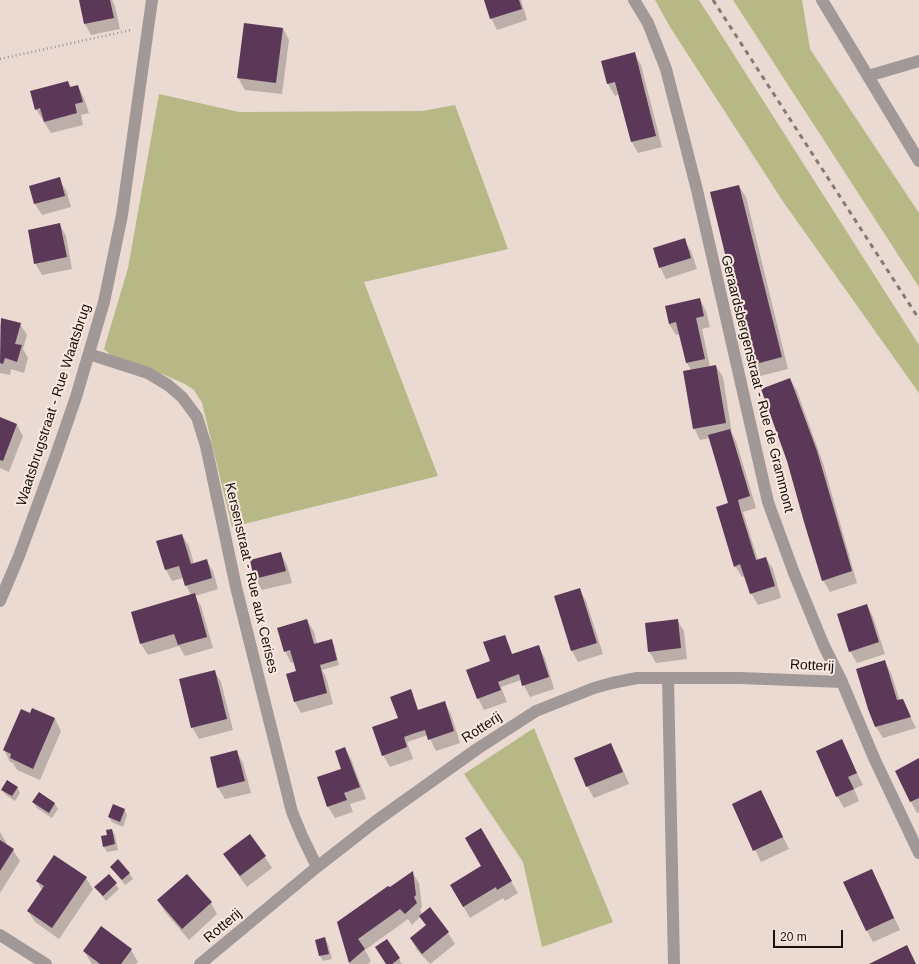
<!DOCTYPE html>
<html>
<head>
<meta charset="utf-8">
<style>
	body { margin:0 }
	#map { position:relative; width:919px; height:964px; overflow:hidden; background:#ebdad2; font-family:Arial,sans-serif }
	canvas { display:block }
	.scale { position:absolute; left:773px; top:930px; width:70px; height:18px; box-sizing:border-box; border:2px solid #16100d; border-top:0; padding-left:5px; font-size:12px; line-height:14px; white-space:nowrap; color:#16100d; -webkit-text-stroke:3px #f9e8df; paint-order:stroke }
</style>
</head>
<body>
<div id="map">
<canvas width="919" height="964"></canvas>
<div class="scale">20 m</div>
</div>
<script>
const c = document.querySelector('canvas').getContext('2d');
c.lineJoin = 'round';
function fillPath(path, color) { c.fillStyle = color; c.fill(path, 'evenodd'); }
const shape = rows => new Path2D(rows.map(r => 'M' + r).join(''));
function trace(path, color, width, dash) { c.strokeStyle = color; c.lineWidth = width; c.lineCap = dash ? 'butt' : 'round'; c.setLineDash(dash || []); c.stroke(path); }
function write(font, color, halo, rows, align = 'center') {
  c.font = font + ' Arial,sans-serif'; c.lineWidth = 4; c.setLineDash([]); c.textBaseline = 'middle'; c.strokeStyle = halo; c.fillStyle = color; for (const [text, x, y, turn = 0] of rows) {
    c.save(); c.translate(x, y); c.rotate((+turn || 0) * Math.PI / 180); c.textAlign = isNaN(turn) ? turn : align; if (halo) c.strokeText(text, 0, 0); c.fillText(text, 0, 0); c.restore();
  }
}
fillPath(shape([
	[655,0,699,0,919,345,919,393,784,203,670,27],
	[733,0,802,0,810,49,919,213,919,287],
	[159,94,239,112,422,111,455,105,508,249,364,282,438,476,232,527,202,403,194,390,185,384,151,369,114,358,104,349,128,268],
	[534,728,613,922,542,947,523,862,464,774]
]), '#b6b885');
fillPath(shape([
	[84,0,112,0,115,6,120,29,91,35,85,24],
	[485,0,521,0,527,20,497,30,491,18],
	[245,24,283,28,289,40,282,94,245,90,238,78],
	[634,54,641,65,662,147,638,153,632,142,619,94,615,96,608,84,603,62],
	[68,82,72,88,78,86,84,98,89,113,81,115,83,125,51,133,36,109],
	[59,179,66,190,71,207,42,215,35,204,30,187],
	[739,186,746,197,788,369,760,376,753,364],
	[60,225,66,236,72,269,42,275,35,263],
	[684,240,691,251,697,269,666,279,660,267],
	[700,299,706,311,710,327,702,329,710,367,716,366,723,377,732,434,736,441,756,508,743,512,747,525,758,560,766,558,773,569,781,598,758,605,751,593,745,576,742,577,735,566,729,504,710,438,700,440,694,428,691,370,687,363,680,334,676,335,669,324],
	[2,319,20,324,27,335,23,349,28,358,24,373,11,369,10,375,0,373,0,325],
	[790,379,797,391,823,463,857,583,830,592,823,580],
	[0,418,17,425,23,436,9,472,0,468],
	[182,535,189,546,194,564,206,560,213,571,218,589,195,596,201,606,213,648,185,656,179,646,148,655,141,644,132,613,191,595,186,585,183,578,172,581,166,570],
	[281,554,287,565,292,583,262,590,255,578],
	[579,589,586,601,603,654,578,662,572,651],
	[867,605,873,617,885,654,857,663,850,651],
	[307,620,314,632,317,644,331,640,334,645,339,665,322,670,326,677,333,704,301,713,295,702,298,672,294,662,291,663,285,651],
	[677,620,684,631,687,659,656,663,649,651],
	[505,636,512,655,538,646,545,658,554,689,530,697,521,680,501,687,507,702,484,710,478,698,492,662],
	[885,662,891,673,900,701,902,700,916,728,883,738,876,727],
	[214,671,221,682,233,730,199,739,192,727],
	[411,691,414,695,412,695,419,715,444,702,451,714,460,743,436,751,428,735,407,742,413,759,390,767,383,755],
	[33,709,55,719,61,731,40,780,17,770,13,763,10,762,4,750],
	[841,741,863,785,854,789,859,801,844,808,837,796,817,751],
	[610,744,617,756,629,784,594,798,587,786],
	[345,748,351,759,366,799,350,804,353,812,335,818,328,807,318,778,342,769],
	[236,751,243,763,251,793,225,799,218,788,211,758],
	[919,760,919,812,917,813,911,802],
	[17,787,20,793,15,801,6,795,2,790],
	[761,791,789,849,761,862,733,804],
	[39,794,55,804,58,809,52,818,37,808,33,802],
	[124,809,127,815,123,827,112,822,109,817],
	[112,830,115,835,118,850,107,852,104,847],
	[481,830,518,893,505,901,503,898,470,918,451,885,482,867],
	[0,832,7,844,6,845,13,850,20,861,0,893],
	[250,835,265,857,272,868,247,887,231,865,225,854],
	[111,867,129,873,133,879,125,885],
	[871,870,878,882,900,930,873,942,867,931,845,882],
	[412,872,419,883,422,907,420,909,422,914,436,917,425,924,420,917,412,925,408,919,365,950,371,961,368,964,350,964,338,923],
	[109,876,119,889,106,901,96,887],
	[86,878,93,889,59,939,35,922,28,911,42,890,37,881],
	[158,900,211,903,217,914,189,940,165,912],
	[448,933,455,944,430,964,417,950,411,938],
	[325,938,328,944,332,959,323,961,320,956],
	[387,940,399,959,402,964,387,964],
	[131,950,138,962,136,964,92,964,84,951]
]), '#0003');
fillPath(shape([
	[79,0,110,0,114,18,84,24],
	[484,0,519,0,522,9,490,19],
	[244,23,283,28,276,83,237,78],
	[635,52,656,136,631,142,615,82,607,84,601,61],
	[68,81,70,87,78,85,83,102,75,104,77,113,44,122,40,108,35,110,30,91],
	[60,177,65,196,34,204,29,186],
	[739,185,782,357,752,365,710,192],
	[60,223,67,257,34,264,28,230],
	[685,238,691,258,659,268,653,248],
	[700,298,704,316,696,318,705,359,686,363,676,322,669,324,665,306],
	[1,318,21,323,15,344,22,345,17,362,5,358,3,364,0,363],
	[716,365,726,423,693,429,683,371],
	[790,378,817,451,852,571,822,581,804,522,787,461,761,389],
	[0,417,17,424,3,461,0,460],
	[730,429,750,496,738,500,741,512,756,560,766,557,775,586,750,594,740,564,734,567,716,507,728,503,708,435],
	[182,534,191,564,207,559,212,578,185,586,179,566,165,570,156,541],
	[281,552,286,571,254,579,250,560],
	[580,588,597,643,571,651,554,596],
	[195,593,207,637,178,645,174,634,140,644,131,612],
	[867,604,879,642,849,652,837,614],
	[307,619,314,644,332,639,337,660,320,665,327,693,294,702,286,674,296,671,290,650,284,652,277,628],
	[678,619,681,648,648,652,645,623],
	[505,635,512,654,539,645,549,677,522,686,519,674,498,682,501,690,477,699,466,670,490,661,483,642],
	[885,660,897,700,903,699,911,717,875,727,868,709,856,669],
	[215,670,227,719,191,728,179,679],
	[411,689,418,710,445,701,454,731,428,740,425,730,415,733,404,737,407,747,382,756,372,727,398,718,390,697],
	[32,708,55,718,33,769,10,758,11,754,3,750,21,709,30,713],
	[842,739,857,773,848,777,854,789,836,797,816,751],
	[611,743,623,772,586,787,574,758],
	[345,747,360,787,344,793,347,800,327,807,317,777,341,769,335,751],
	[237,750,245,781,217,788,210,757],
	[919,758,919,798,910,802,895,771],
	[7,780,18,787,12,796,1,790],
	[761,790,783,837,753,851,732,804],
	[39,792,55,803,49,813,32,802],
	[113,804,125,809,120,822,108,817],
	[481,828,512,881,497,890,496,887,463,907,450,885,481,866,465,838],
	[112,829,115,844,103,847,101,836,107,835,106,830],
	[250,834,266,856,240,876,223,854],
	[0,840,14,849,0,871],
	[54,855,87,877,52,928,27,911,44,886,36,881],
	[118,859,130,873,122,880,110,867],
	[872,869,894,918,866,931,843,882],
	[413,871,416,895,414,897,417,903,405,914,400,909,358,939,365,949,349,963,337,922,388,886,390,887],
	[109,874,117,883,103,896,94,887],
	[187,874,212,902,182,929,157,900],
	[430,907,449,932,422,954,410,938,426,925,419,916],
	[101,926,132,949,121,964,100,964,83,951],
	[325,937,329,954,319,956,315,940],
	[387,939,400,958,392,964,386,964,375,947],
	[907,945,916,964,869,964]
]), '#5b3758');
trace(shape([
	[0,59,131,30]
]), '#a0938c', 2.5, [1, 3]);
trace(shape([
	[868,76,919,61]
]), '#a19998', 12);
trace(shape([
	[634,0,648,23,666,69,697,190,768,502,794,573,824,646,842,682,874,758,919,853],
	[822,0,919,161],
	[89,354,148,373,168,385,182,397,197,417,206,446,236,587,292,812,302,836,317,867],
	[0,601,19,556,56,455,76,397,104,302,122,215,152,0],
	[668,678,674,964],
	[0,935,46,964],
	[200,964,317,867,376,821,477,749,536,711,594,688,612,683,637,678,740,678,842,682]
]), '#a19998', 12);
trace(shape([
	[713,0,919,319]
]), '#857a74', 3, [5, 5]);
write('14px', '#16100d', '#f9e8df', [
	["Geraardsbergenstraat - Rue de Grammont",757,384,76],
	["Waatsbrugstraat - Rue Waatsbrug",54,405,-72],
	["Kersenstraat - Rue aux Cerises",251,578,77],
	["Rotterij",812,666,3],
	["Rotterij",482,728,-33],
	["Rotterij",223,926,-40]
]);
</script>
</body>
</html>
